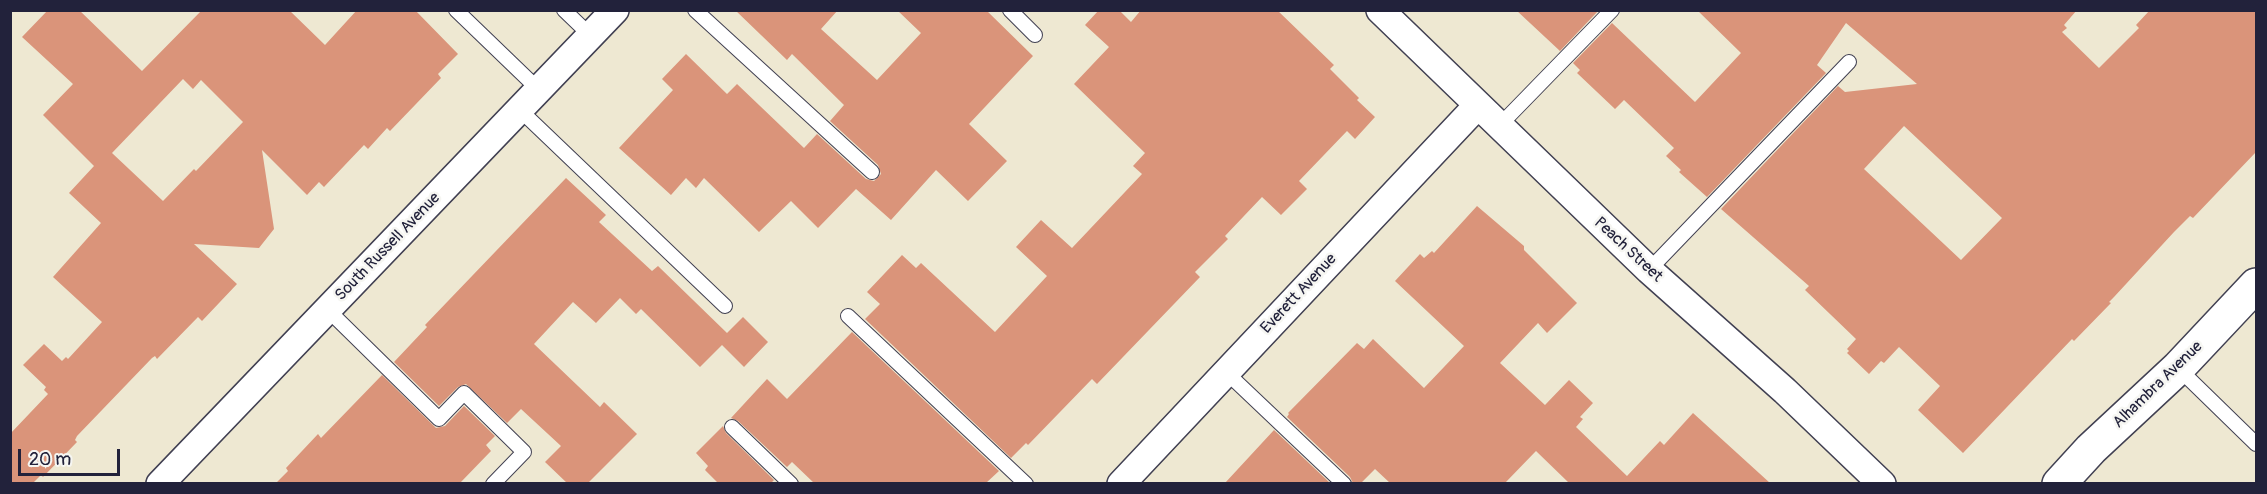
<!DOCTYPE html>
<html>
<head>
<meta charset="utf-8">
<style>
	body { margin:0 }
	#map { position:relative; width:2267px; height:494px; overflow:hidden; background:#eee8d2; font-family:Pangolin,sans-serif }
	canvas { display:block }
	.frame { position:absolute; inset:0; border:12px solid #22223b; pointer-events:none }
	.scale { position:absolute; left:18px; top:449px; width:102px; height:27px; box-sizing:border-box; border:3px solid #22223b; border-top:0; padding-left:8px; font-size:18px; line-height:21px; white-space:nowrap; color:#22223b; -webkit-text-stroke:4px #f6f6f2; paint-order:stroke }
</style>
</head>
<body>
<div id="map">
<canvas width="2267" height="494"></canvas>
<div class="frame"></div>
<div class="scale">20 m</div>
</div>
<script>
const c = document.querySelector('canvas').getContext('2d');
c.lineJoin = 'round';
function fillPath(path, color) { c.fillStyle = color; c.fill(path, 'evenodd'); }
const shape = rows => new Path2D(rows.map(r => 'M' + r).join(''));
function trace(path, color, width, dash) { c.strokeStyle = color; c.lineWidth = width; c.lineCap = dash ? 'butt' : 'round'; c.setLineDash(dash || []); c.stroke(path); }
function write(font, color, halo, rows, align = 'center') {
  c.font = font + ' Pangolin,sans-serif'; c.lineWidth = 5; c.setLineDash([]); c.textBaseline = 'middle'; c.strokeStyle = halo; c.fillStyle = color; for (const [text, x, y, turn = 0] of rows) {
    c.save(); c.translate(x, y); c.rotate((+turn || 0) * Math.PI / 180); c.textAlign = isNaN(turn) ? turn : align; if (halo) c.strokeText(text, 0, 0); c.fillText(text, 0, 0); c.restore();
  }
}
fillPath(shape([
	[48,10,79,10,142,71,202,10,289,10,325,45,357,10,415,10,458,54,438,74,441,78,390,131,387,128,368,149,364,145,324,187,319,182,307,195,262,150,274,229,259,248,194,244,237,284,202,321,198,317,157,359,155,356,152,358,77,436,75,440,77,442,43,477,41,475,33,483,10,483,10,434,48,394,44,390,46,387,23,365,44,344,62,361,66,357,68,359,102,322,53,277,101,223,69,193,94,166,43,115,73,84,22,37],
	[183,79,193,89,201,80,243,122,196,171,194,169,163,201,112,153],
	[735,10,838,10,821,29,877,80,921,33,897,10,986,10,1033,56,969,124,1007,161,968,201,936,170,891,220,856,189,818,228,791,201,759,232,704,178,696,188,686,178,671,195,619,148,673,90,662,79,686,54,727,94,737,84,804,148,817,134,866,179,874,181,881,174,878,165,830,121,844,105,792,54,787,60],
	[1099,10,1119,10,1131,22,1141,10,1277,10,1334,65,1330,69,1359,98,1357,100,1375,117,1355,139,1347,131,1299,181,1307,189,1281,215,1262,197,1225,236,1228,239,1195,272,1200,277,1174,304,1097,384,1092,379,1028,445,1026,443,1011,458,865,319,880,304,867,292,902,255,916,268,921,263,995,332,1047,276,1016,247,1041,220,1072,248,1142,174,1133,166,1145,153,1074,84,1109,47,1085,25],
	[1516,10,1599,10,1560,51],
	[1697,10,2077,10,2064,25,2067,28,2062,32,2099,68,2139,28,2136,25,2150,10,2256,10,2256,152,2193,218,2190,216,2174,232,2114,297,2109,302,2111,303,2074,341,2072,339,1963,453,1918,410,1940,386,1899,347,1884,363,1881,361,1869,374,1847,353,1849,351,1847,349,1856,339,1805,290,1809,286,1721,209,1838,86,1845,92,1917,84,1846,23,1817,65,1826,73,1707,197,1679,172,1681,170,1666,156,1674,148,1624,100,1615,109,1577,73,1580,70,1573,63,1612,23,1695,102,1741,53],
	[1904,126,2002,218,1961,260,1864,169],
	[566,178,606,215,599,222,652,271,658,266,727,333,743,317,768,342,744,367,722,345,700,367,641,309,636,314,620,298,596,323,573,302,534,344,600,407,604,402,637,434,588,483,567,483,545,462,561,446,521,409,507,423,466,384,458,387,439,406,394,362,427,327,425,325],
	[1477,206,1524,246,1524,250,1577,303,1547,333,1538,323,1500,363,1545,405,1569,380,1593,403,1580,417,1583,419,1576,427,1627,476,1660,441,1664,445,1693,413,1770,483,1569,483,1536,451,1505,483,1390,483,1375,469,1361,483,1353,483,1350,477,1287,417,1289,414,1288,413,1357,343,1364,349,1373,339,1424,388,1464,346,1395,281,1420,254,1424,258,1432,251,1434,253],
	[852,332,999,471,986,483,814,483,792,462,787,467,738,421,731,418,767,379,787,399],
	[382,375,436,428,445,426,464,406,495,436,486,445,491,451,460,483,276,483,288,471,286,468,318,434,321,438],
	[723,426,726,433,774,480,771,483,718,483,705,470,708,466,696,453],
	[1274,430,1330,483,1225,483]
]), '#da947a');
const service = shape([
	[456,10,539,90],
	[564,10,591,36],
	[695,10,872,172],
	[1010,10,1035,35],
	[520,110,725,306],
	[1499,126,1612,10],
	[1649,270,1849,62],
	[328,310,439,419,464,393,524,452,493,484],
	[848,316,1026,484],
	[2178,368,2256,444],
	[1226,372,1344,484],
	[732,427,791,484]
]);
const minor = shape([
	[1380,10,1649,270,1785,391,1882,484],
	[160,484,615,10],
	[1121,484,1478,105]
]);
const tertiary = shape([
	[2059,484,2091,449,2178,368,2256,285]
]);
trace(service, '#414052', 16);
trace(minor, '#414052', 30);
trace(tertiary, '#414052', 36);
trace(service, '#fff', 14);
trace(minor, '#fff', 27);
trace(tertiary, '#fff', 33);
write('16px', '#22223b', '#f6f6f2', [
	["South Russell Avenue",388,247,-46],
	["Peach Street",1628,250,43],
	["Everett Avenue",1299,294,-47],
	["Alhambra Avenue",2158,385,-44]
]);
</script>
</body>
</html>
